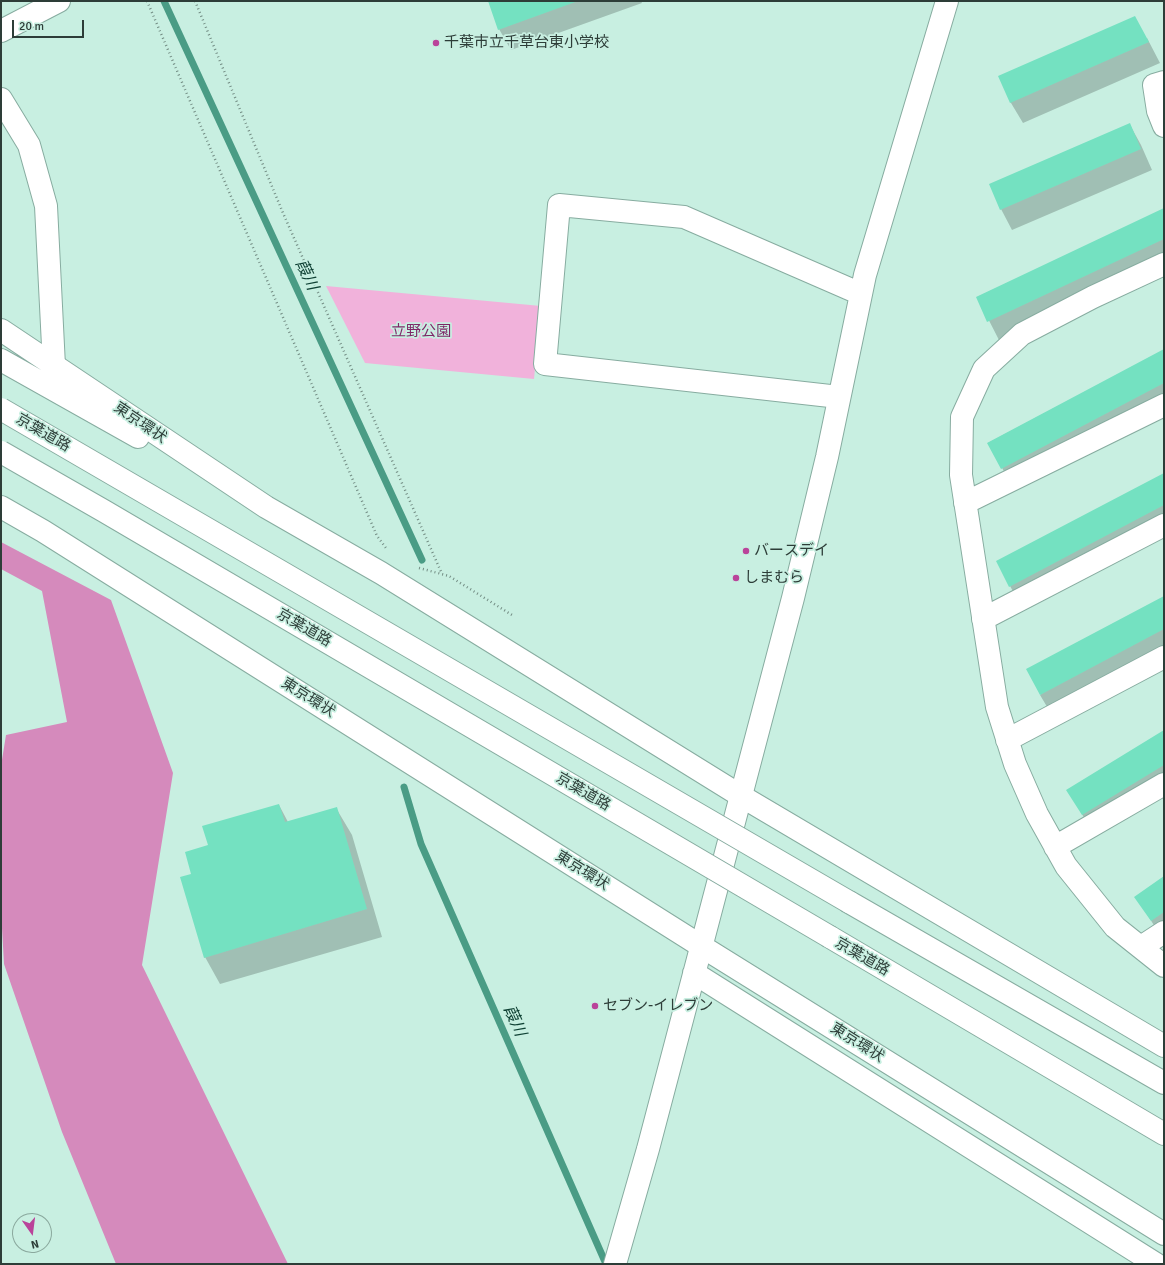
<!DOCTYPE html>
<html>
<head>
<meta charset="utf-8">
<style>
	body { margin:0 }
	#map { position:relative; width:1165px; height:1265px; overflow:hidden; background:#c8efe1; font-family:Signika,sans-serif }
	canvas { display:block }
	.frame { position:absolute; inset:0; border:2px solid #2d3d38; pointer-events:none }
	.north { position:absolute; left:12px; top:1213px; width:40px; height:40px; box-sizing:border-box; background:#c8efe1; border:1px solid #8aa89d; border-radius:50%; rotate:166deg; font-size:11px; font-weight:700; line-height:16px; text-align:center; color:#2d3d38 }
	.north::after { content:''; display:block; margin:auto; width:14px; height:18px; background:#ba439a; clip-path:polygon(50% 0,100% 100%,50% 72%,0 100%) }
	.scale { position:absolute; left:12px; top:20px; width:72px; height:18px; box-sizing:border-box; border:2px solid #2d3d38; border-top:0; padding-left:5px; font-size:12px; line-height:14px; white-space:nowrap; color:#2d3d38; -webkit-text-stroke:3px #c8efe1; paint-order:stroke }
</style>
</head>
<body>
<div id="map">
<canvas width="1165" height="1265"></canvas>
<div class="frame"></div>
<div class="north">N</div>
<div class="scale">20 m</div>
</div>
<script>
const c = document.querySelector('canvas').getContext('2d');
c.lineJoin = 'round';
function fillPath(path, color) { c.fillStyle = color; c.fill(path, 'evenodd'); }
const shape = rows => new Path2D(rows.map(r => 'M' + r).join(''));
function trace(path, color, width, dash) { c.strokeStyle = color; c.lineWidth = width; c.lineCap = dash ? 'butt' : 'round'; c.setLineDash(dash || []); c.stroke(path); }
function write(font, color, halo, rows, align = 'center') {
  c.font = font + ' Signika,"Noto Sans JP",sans-serif'; c.lineWidth = 3.5; c.setLineDash([]); c.textBaseline = 'middle'; c.strokeStyle = halo; c.fillStyle = color; for (const [text, x, y, turn = 0] of rows) {
    c.save(); c.translate(x, y); c.rotate((+turn || 0) * Math.PI / 180); c.textAlign = isNaN(turn) ? turn : align; if (halo) c.strokeText(text, 0, 0); c.fillText(text, 0, 0); c.restore();
  }
}
fillPath(shape([
	[326,286,541,306,534,379,365,363]
]), '#f1b2db');
fillPath(shape([
	[1,542,111,600,173,773,142,965,288,1264,116,1264,62,1132,4,964,1,910,1,766,6,735,67,722,42,591,1,569]
]), '#d58abc');
fillPath(shape([
	[489,1,641,1,642,3,511,50,499,29],
	[1147,38,1160,63,1023,123,1011,103,1000,76],
	[1130,125,1141,145,1152,170,1012,230,1001,209],
	[1164,210,1164,265,1000,342,977,297],
	[1164,350,1164,409,1014,489,988,443],
	[1164,475,1164,532,1022,607,1010,586],
	[1164,597,1164,656,1052,715,1040,695],
	[1164,731,1164,792,1095,835,1080,811],
	[279,805,288,822,336,808,352,835,382,937,220,984,205,957,193,875,209,846],
	[1164,877,1164,941,1136,897]
]), '#0003');
trace(shape([
	[164,1,422,560],
	[404,787,421,844,606,1264]
]), '#4a9c85', 7);
fillPath(shape([
	[488,1,578,1,498,30],
	[1135,16,1149,42,1010,103,998,76],
	[1130,123,1141,149,1000,210,989,184],
	[1164,208,1164,239,987,322,976,297],
	[1164,349,1164,383,1001,469,987,443],
	[1164,473,1164,505,1009,587,996,561],
	[1164,596,1164,629,1040,695,1026,669],
	[1164,730,1164,765,1082,815,1066,790],
	[279,804,285,822,337,807,367,909,204,958,180,877,191,874,185,852,208,845,202,826],
	[1164,876,1164,912,1151,921,1134,897]
]), '#74e1c1');
const minor = shape([
	[1,31,59,1],
	[1164,82,1154,85,1158,111,1164,126],
	[1,99,29,145,46,206,54,366],
	[1164,264,1093,297,1022,334,984,369,962,417,961,475,997,707,1015,764,1037,814,1066,866,1115,927,1164,966],
	[839,397,545,364,559,205,684,217,861,294],
	[965,503,1164,405],
	[983,619,1164,525],
	[1007,740,1164,657],
	[1055,847,1164,784],
	[1141,947,1164,932],
	[694,973,1156,1264],
	[615,1264,648,1149,793,598,827,457,865,275,947,1]
]);
const highway = shape([
	[1,330,266,507,381,573,741,796,1164,1046],
	[1,360,138,437],
	[1,507,43,531,701,946,1164,1234],
	[849,902,1164,1083],
	[830,937,1164,1134]
]);
trace(minor, '#87aca0', 24);
trace(highway, '#87aca0', 24);
trace(shape([
	[147,1,377,536,386,548],
	[195,1,283,213,442,574],
	[419,568,449,576,512,615]
]), '#748e85', 2.5, [1, 3]);
trace(minor, '#fff', 22);
trace(highway, '#fff', 22);
const highwayBridge = shape([
	[1,409,849,902],
	[1,452,104,511,830,937]
]);
trace(highwayBridge, '#87aca0', 24, []);
trace(highwayBridge, '#fff', 22);
for (const [x, y, r, color] of [
	[436,43,4,"#ba439a"],
	[746,551,4,"#ba439a"],
	[736,578,4,"#ba439a"],
	[595,1006,4,"#ba439a"]
]) { const dot = new Path2D(); dot.arc(x, y, r, 0, 2 * Math.PI); c.fillStyle = color; c.fill(dot); trace(dot, '#c8efe1', 1.5); }
write('15px', '#2d3d38', '#c8efe1', [
	["千葉市立千草台東小学校",444,43],
	["バースデイ",754,551],
	["しまむら",744,578],
	["セブン-イレブン",603,1006]
], 'left');
write('15px', '#7e2767', '#c8efe1', [
	["立野公園",421,332]
]);
write('15px', '#2d3d38', '#c8efe1', [
	["東京環状",140,423,34],
	["京葉道路",43,433,30],
	["京葉道路",304,628,30],
	["東京環状",308,698,32],
	["京葉道路",583,792,30],
	["東京環状",582,871,32],
	["京葉道路",862,957,30],
	["東京環状",857,1043,32]
]);
write('italic 16px', '#0f4134', '#c8efe1', [
	["葭川",306,275,65],
	["葭川",514,1021,66]
]);
</script>
</body>
</html>
